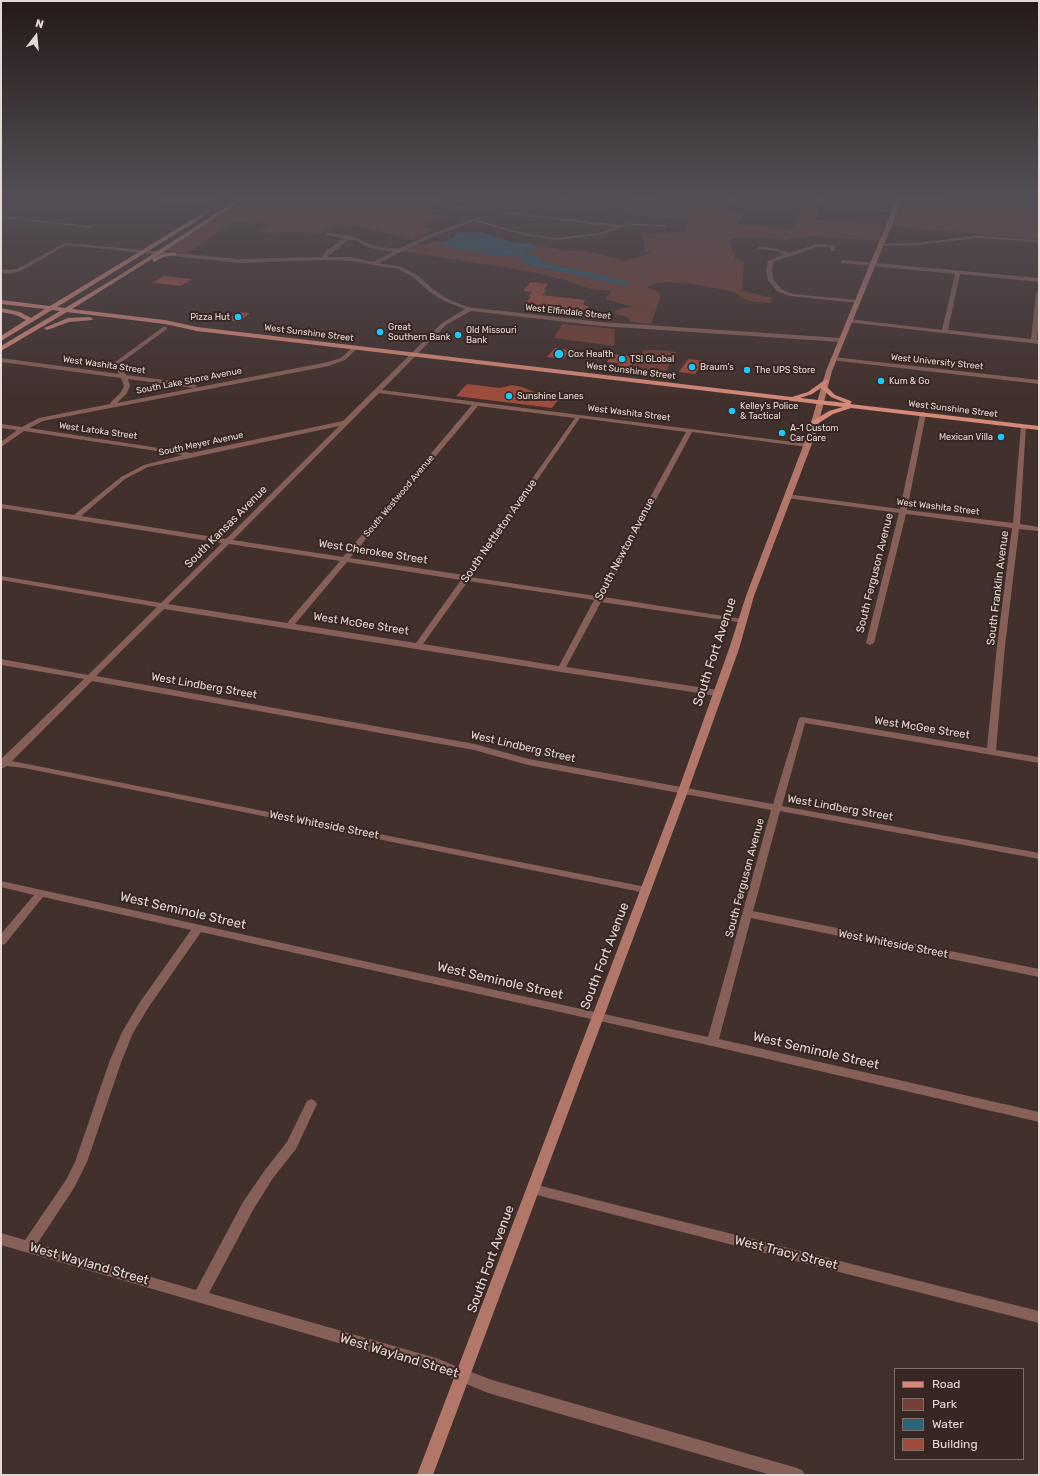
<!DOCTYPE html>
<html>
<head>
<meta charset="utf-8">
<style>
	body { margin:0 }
	#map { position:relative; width:1040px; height:1476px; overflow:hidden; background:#42302c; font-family:Rubik,sans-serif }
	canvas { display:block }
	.frame { position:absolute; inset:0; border:2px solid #e5d9d6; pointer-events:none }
	.legend { position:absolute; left:894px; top:1368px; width:130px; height:92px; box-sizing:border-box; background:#382622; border:1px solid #7d6e6a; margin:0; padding:5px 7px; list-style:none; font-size:12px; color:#e5d9d6 }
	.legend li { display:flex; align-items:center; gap:8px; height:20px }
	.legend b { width:20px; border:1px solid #7d6e6a }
	.north { position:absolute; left:16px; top:16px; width:40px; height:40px; -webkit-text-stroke:3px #382622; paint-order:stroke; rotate:16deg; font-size:11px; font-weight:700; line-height:16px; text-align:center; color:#e5d9d6 }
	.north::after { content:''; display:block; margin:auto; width:14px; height:18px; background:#e5d9d6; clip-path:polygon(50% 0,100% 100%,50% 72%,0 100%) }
</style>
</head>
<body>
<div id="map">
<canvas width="1040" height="1476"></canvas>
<div class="frame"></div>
<ul class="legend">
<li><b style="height:5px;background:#d58978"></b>Road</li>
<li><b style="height:11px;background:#754035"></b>Park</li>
<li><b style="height:11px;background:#286378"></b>Water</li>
<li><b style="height:11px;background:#a04c3c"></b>Building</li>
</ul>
<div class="north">N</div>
</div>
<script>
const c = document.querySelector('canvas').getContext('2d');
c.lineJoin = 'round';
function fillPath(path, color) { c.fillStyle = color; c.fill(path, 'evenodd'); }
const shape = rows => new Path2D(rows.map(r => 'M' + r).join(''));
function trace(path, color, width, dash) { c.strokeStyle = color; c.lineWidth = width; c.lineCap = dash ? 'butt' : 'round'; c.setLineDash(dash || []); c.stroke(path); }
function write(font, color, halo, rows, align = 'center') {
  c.font = font + ' Rubik,sans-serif'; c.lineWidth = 4; c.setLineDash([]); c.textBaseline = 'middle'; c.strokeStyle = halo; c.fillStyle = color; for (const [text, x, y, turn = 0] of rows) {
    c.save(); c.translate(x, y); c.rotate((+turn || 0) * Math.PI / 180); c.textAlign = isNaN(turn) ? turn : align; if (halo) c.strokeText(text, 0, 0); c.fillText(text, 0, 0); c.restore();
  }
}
fillPath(shape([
	[160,198,217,198,206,200,194,206,165,202,167,199],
	[247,198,435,198,432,203,434,205,423,213,447,216,422,226,433,229,412,240,364,227,334,224,319,235,285,231,281,234,258,232,268,224,236,221,185,254,167,250],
	[633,198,724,206,730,210,743,214,738,224,789,229,793,227,803,206,797,203,800,201,821,206,815,221,827,219,851,220,884,224,879,241,810,236,783,240,766,238,735,238,729,240,735,258,744,261,742,291,772,298,770,303,748,301,734,292,700,285,669,282,656,283,647,288,657,291,661,295,651,324,638,323,630,321,627,317,616,314,615,311,619,309,633,307,605,299,612,291,591,289,565,280,527,271,402,251,417,244,425,245,432,242,442,242,441,245,505,256,517,256,521,257,528,264,534,266,622,285,596,274,546,263,525,252,536,250,538,247,534,245,567,251,583,250,627,261,651,253,645,251,643,234,672,233,685,231,689,220,554,208,564,206,620,212],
	[903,198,924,198,1018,206,1039,206,1039,239,893,226],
	[562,324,615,329,614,346,554,338],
	[646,350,654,350,677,352,665,373,633,368,633,365,643,351]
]), '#754035');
fillPath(shape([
	[470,232,482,232,509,241,534,245,538,248,525,254,537,256,539,260,546,263,618,279,631,283,628,285,622,285,534,266,528,264,521,257,517,256,491,255,446,247,441,244,442,242,455,237,455,234,457,233]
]), '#286378');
fillPath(shape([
	[163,276,192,279,181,286,152,283],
	[531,282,548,284,544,289,547,290,542,295,585,300,583,305,589,306,581,317,543,312,548,307,524,304,531,297,528,296,532,292,523,291],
	[238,312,250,313,239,322,227,320],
	[555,348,571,350,563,359,547,357],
	[612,354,637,357,630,368,617,366,619,363,607,362],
	[688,359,704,361,695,374,679,372],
	[467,384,500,388,512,385,522,387,534,392,562,395,552,408,456,396]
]), '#a04c3c');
fillPath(shape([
	[437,198,441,198,439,202,442,204,621,225,627,223,665,225,667,226,665,227,627,225,600,235,556,240,523,235,474,221,430,238,378,263,401,267,417,275,434,290,448,299,467,307,601,322,841,338,844,340,841,342,601,326,471,311,446,325,382,390,809,444,809,446,807,447,692,432,604,597,742,619,745,619,746,621,745,623,601,602,566,667,718,690,722,693,721,695,718,696,561,672,164,609,96,676,475,744,529,759,773,804,799,718,802,717,987,748,997,646,1012,528,906,514,874,643,870,645,866,643,899,513,787,498,784,496,787,494,900,509,920,414,923,412,926,414,907,510,1013,523,1021,426,1026,425,1020,524,1039,527,1039,531,1019,529,1005,646,996,750,1039,757,1039,763,805,723,782,806,1039,853,1039,859,780,811,753,911,1039,969,1039,977,751,918,719,1039,1039,1112,1039,1122,712,1046,201,932,148,1008,133,1033,122,1060,87,1162,74,1188,37,1244,196,1290,243,1202,265,1170,287,1142,307,1101,311,1099,315,1101,317,1104,296,1149,273,1178,253,1210,209,1293,436,1358,489,1379,797,1468,802,1470,805,1475,771,1475,488,1393,435,1371,1,1245,1,1233,25,1240,66,1180,75,1162,110,1060,122,1032,140,1002,191,930,43,897,5,944,1,945,1,934,34,895,1,887,1,881,708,1037,771,810,528,765,474,750,92,681,12,761,646,887,650,888,651,890,650,892,646,893,24,768,7,766,1,769,1,759,84,679,1,665,1,659,88,675,157,607,1,580,1,576,161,603,222,543,1,508,1,504,74,515,121,477,144,465,183,455,24,431,1,447,1,442,17,430,1,428,1,424,22,427,39,418,110,404,111,402,121,392,124,386,121,378,1,362,1,358,119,374,113,364,114,363,163,327,167,327,167,329,119,364,126,375,194,384,197,386,194,388,128,379,130,386,127,393,117,403,328,362,341,358,354,346,359,347,345,360,329,366,43,421,29,428,191,453,343,421,442,323,465,309,444,301,430,292,413,277,398,269,351,261,324,260,240,263,66,245,21,271,10,274,1,273,1,269,10,270,17,269,65,243,240,259,322,257,325,252,344,238,326,235,326,234,328,233,351,236,374,246,398,249,426,236,479,217,481,218,478,220,523,233,556,238,599,233,615,227,441,206,434,203,437,198],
	[348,240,355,240,371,248,393,252,373,262,351,257,327,257,348,240],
	[379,393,472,405,343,557,233,540,379,393],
	[478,406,575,418,464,575,350,558,478,406],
	[580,418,686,432,596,596,470,577,580,418],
	[339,426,226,539,81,516,125,479,148,467,339,426],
	[229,544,340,561,287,623,168,604,229,544],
	[347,562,461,580,416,643,295,624,347,562],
	[468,581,594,600,559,666,423,644,468,581],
	[567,198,571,198,562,207,558,207,558,205,567,198],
	[733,198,737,198,730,207,726,207,733,198],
	[817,198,821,198,820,201,824,203,896,211,894,212,823,205,816,203,817,198],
	[1,216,91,226,93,227,91,228,1,218,1,216],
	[977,236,1039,240,1039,242,977,238,917,245,880,246,878,245,880,244,917,243,977,236],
	[817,244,834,245,835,250,833,251,831,251,830,247,817,247,773,262,772,270,773,279,781,289,793,294,857,300,859,301,859,303,790,296,777,291,768,280,766,270,768,261,785,254,773,250,758,249,758,247,773,248,790,253,817,244],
	[843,260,1039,278,1039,282,960,274,948,330,1031,339,1036,293,1039,291,1039,320,1037,340,1039,340,1039,344,847,322,846,321,849,319,942,330,955,274,841,263,841,261,843,260],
	[833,357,1039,380,1039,384,831,360,830,359,833,357],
	[533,1184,1039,1311,1039,1323,533,1194,528,1193,527,1189,528,1185,533,1184]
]), '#866058');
fillPath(shape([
	[897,198,903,198,832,371,816,433,754,596,739,649,688,791,433,1475,417,1475,678,791,729,649,746,596,808,433,826,371,897,198]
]), '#b3776a');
fillPath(shape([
	[240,198,246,198,154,258,160,255,174,252,176,253,176,255,163,257,154,262,152,259,72,309,165,320,197,327,792,397,808,392,826,379,829,381,825,385,835,395,851,401,852,402,850,404,1039,426,1039,430,851,408,833,414,814,426,811,426,811,422,829,411,843,407,197,331,165,324,67,312,1,351,1,346,60,311,52,310,1,341,1,336,26,320,16,315,1,312,1,308,20,312,31,318,45,309,1,304,1,300,50,306,200,215,205,216,57,307,65,308,117,277,240,198],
	[821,388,831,397,846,403,800,398,812,394,821,388],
	[90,317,93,319,92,320,69,322,47,330,44,328,68,318,90,317]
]), '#d58978');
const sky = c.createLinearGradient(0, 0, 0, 404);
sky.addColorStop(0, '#241a18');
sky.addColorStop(0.49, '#544e56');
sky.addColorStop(1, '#544e5600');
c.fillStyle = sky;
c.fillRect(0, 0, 1040, 404);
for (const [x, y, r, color] of [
	[238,317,4,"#1bc9fc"],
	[380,332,4,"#1bc9fc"],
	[458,335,4,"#1bc9fc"],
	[559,354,5,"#1bc9fc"],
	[622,359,4,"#1bc9fc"],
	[692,367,4,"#1bc9fc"],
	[747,370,4,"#1bc9fc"],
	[881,381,4,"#1bc9fc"],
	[509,396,4,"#1bc9fc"],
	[732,411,4,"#1bc9fc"],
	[782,433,4,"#1bc9fc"],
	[1001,437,4,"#1bc9fc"]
]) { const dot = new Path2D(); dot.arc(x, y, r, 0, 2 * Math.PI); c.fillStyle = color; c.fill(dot); trace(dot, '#382622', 1.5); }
write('9px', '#e5d9d6', '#382622', [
	["West Elfindale Street",568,312,6],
	["West Sunshine Street",309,333,7],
	["West University Street",937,362,6],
	["West Washita Street",104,365,8],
	["West Sunshine Street",631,371,7],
	["South Lake Shore Avenue",189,381,-11],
	["West Sunshine Street",953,409,7],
	["West Washita Street",629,413,7],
	["West Latoka Street",98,431,8],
	["South Meyer Avenue",201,444,-12],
	["South Westwood Avenue",399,496,-50],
	["West Washita Street",938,507,7]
]);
write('9px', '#e5d9d6', '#382622', [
	["Pizza Hut",230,317,"right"],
	["Great",388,327],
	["Southern Bank",388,337],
	["Old Missouri",466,330],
	["Bank",466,340],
	["Cox Health",568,354],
	["TSI GLobal",630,359],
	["Braum's",700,367],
	["The UPS Store",755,370],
	["Kum & Go",889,381],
	["Sunshine Lanes",517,396],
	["Kelley's Police",740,406],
	["& Tactical",740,416],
	["A-1 Custom",790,428],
	["Car Care",790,438],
	["Mexican Villa",993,437,"right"]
], 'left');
write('11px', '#e5d9d6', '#382622', [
	["South Kansas Avenue",226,527,-45],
	["South Nettleton Avenue",499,531,-55],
	["South Newton Avenue",625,549,-62],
	["West Cherokee Street",373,552,9],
	["South Ferguson Avenue",875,573,-76],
	["South Franklin Avenue",998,588,-83],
	["West McGee Street",361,624,9],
	["West Lindberg Street",204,686,10],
	["West McGee Street",922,728,9],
	["West Lindberg Street",523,747,13],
	["West Lindberg Street",840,808,10],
	["West Whiteside Street",324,825,11],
	["South Ferguson Avenue",745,878,-75],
	["West Whiteside Street",893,944,11]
]);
write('13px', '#e5d9d6', '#382622', [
	["South Fort Avenue",715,652,-72],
	["West Seminole Street",183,911,13],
	["South Fort Avenue",605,956,-69],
	["West Seminole Street",500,981,13],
	["West Seminole Street",816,1051,13],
	["West Tracy Street",786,1253,14],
	["South Fort Avenue",491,1259,-70],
	["West Wayland Street",89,1264,16],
	["West Wayland Street",399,1356,17]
]);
</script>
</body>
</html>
